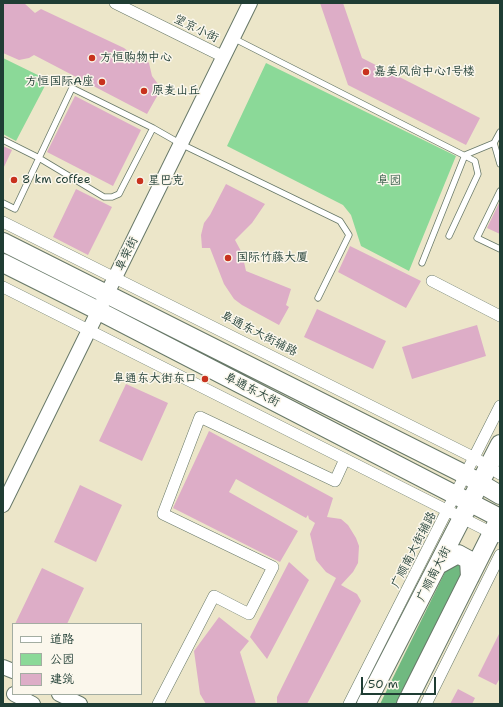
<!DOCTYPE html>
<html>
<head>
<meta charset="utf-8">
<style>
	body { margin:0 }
	#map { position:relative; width:503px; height:707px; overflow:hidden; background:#ece6c9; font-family:"Shantell Sans","LXGW WenKai TC",sans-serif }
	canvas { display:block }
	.frame { position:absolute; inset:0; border:4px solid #1f3d34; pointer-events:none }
	.legend { position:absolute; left:12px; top:623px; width:130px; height:72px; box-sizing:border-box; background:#fbf7ec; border:1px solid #a3ada2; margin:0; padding:5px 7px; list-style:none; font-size:12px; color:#1f3d34 }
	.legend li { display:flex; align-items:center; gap:8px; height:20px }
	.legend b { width:20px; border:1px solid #a3ada2 }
	.scale { position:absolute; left:361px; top:677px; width:75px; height:18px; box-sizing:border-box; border:2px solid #1f3d34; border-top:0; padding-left:5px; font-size:12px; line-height:14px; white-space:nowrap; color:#1f3d34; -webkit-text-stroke:3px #fbf7ec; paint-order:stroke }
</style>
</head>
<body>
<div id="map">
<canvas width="503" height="707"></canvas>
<div class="frame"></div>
<ul class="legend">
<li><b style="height:5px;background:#fff"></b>道路</li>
<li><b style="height:11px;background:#8bd998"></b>公园</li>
<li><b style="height:11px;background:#ddadc7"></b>建筑</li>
</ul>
<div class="scale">50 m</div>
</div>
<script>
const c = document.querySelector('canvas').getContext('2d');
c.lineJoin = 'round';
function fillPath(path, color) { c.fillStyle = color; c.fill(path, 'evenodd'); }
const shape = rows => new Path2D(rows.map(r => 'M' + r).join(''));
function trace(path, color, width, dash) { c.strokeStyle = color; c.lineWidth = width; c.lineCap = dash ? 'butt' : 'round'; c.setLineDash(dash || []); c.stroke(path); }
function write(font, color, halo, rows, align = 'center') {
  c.font = font + ' "Shantell Sans","LXGW WenKai TC",sans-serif'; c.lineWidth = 3; c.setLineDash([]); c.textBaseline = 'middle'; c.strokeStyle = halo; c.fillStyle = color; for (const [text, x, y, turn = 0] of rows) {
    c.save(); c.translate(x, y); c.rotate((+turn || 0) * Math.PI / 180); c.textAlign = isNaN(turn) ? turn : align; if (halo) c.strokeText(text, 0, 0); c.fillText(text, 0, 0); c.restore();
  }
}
fillPath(shape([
	[3,58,48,80,16,141,3,134],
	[266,63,456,156,409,271,361,246,351,215,343,205,227,146]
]), '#8bd998');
fillPath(shape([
	[457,559,465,567,397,704,380,704,450,562]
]), '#70b980');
fillPath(shape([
	[3,3,24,3,35,13,41,9,124,48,133,55,141,55,149,63,152,76,158,84,160,91,147,114,34,55,29,58,19,60,3,53],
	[320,3,343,3,362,58,480,118,466,145,348,85],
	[75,96,141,130,113,186,47,152],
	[3,146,12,150,3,169],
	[226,184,265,204,252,223,235,240,242,253,246,271,291,289,286,305,289,307,279,325,242,305,234,299,224,284,210,248,202,248,201,235,204,223,210,215],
	[76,189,112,207,88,255,53,237],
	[500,201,500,234,487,228],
	[350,246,421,281,406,308,338,272],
	[317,309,386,341,373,369,304,337],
	[477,325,486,356,412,379,402,347],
	[126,384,168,403,142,461,99,441],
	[209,431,333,498,327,517,341,519,348,525,356,538,359,546,358,563,353,572,341,585,357,594,361,601,307,704,277,704,277,697,336,578,326,572,316,560,310,534,315,523,309,519,308,515,306,518,236,479,229,492,298,531,280,562,173,508],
	[80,485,122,505,96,562,54,542],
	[289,562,309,580,267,659,250,637],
	[42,568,84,588,67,624,15,624],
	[219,617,249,641,240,652,256,704,206,704,200,694,194,651],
	[500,632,500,678,496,685,478,676],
	[458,689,475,698,472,704,450,704]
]), '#ddadc7');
const service = shape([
	[233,38,475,161,478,174,449,236],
	[153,128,72,88,39,158,104,197,112,197,119,194,122,188,153,128,181,144,340,221,349,235,318,298],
	[500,132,494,143,500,164],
	[3,140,39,158,15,209,3,203],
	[500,191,477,238,500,249],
	[422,263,465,155,494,143]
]);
const minor = shape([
	[115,3,224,57],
	[3,222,475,458,500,474],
	[432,281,500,316],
	[3,287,500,537],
	[158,704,214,596,249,614,273,567,163,514,200,417,335,481,345,459],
	[349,704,500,406],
	[426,704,500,555]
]);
const tertiary = shape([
	[3,505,250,3],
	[3,667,13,671],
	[14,694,33,704],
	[59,694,80,704]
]);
const primary = shape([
	[3,242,466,475,500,495],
	[3,263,99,311,500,518],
	[440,564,458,554,469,560,470,577],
	[366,704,500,444],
	[406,704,500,517]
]);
trace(service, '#677868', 7);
trace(minor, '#677868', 12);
trace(tertiary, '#677868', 16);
trace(primary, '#677868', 20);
trace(service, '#fff', 5.5);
trace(minor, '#fff', 11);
trace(tertiary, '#fff', 14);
trace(primary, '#fff', 18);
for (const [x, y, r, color] of [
	[92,58,4,"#c8321e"],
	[366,72,4,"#c8321e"],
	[102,82,4,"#c8321e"],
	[144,91,4,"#c8321e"],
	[14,180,4,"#c8321e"],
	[140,181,4,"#c8321e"],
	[228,258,4,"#c8321e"],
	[205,379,4,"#c8321e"]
]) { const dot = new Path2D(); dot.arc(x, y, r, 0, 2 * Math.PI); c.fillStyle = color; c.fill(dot); trace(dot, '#fbf7ec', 1.5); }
write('12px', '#1f3d34', '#fbf7ec', [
	["望京小街",196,29,26],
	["阜荣街",127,254,-64],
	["阜通东大街辅路",259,334,27],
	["阜通东大街",252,390,27],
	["广顺南大街辅路",414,550,-63],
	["广顺南大街",434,574,-63]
]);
write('12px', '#1f3d34', '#fbf7ec', [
	["方恒购物中心",100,58],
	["嘉美风尚中心1号楼",374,72],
	["方恒国际A座",94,82,"right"],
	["原麦山丘",152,91],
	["8 km coffee",22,180],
	["星巴克",148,181],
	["国际竹藤大厦",236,258],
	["阜通东大街东口",197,379,"right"]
], 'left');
write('12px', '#355c48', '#fbf7ec', [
	["阜园",389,181]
]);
</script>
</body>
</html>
